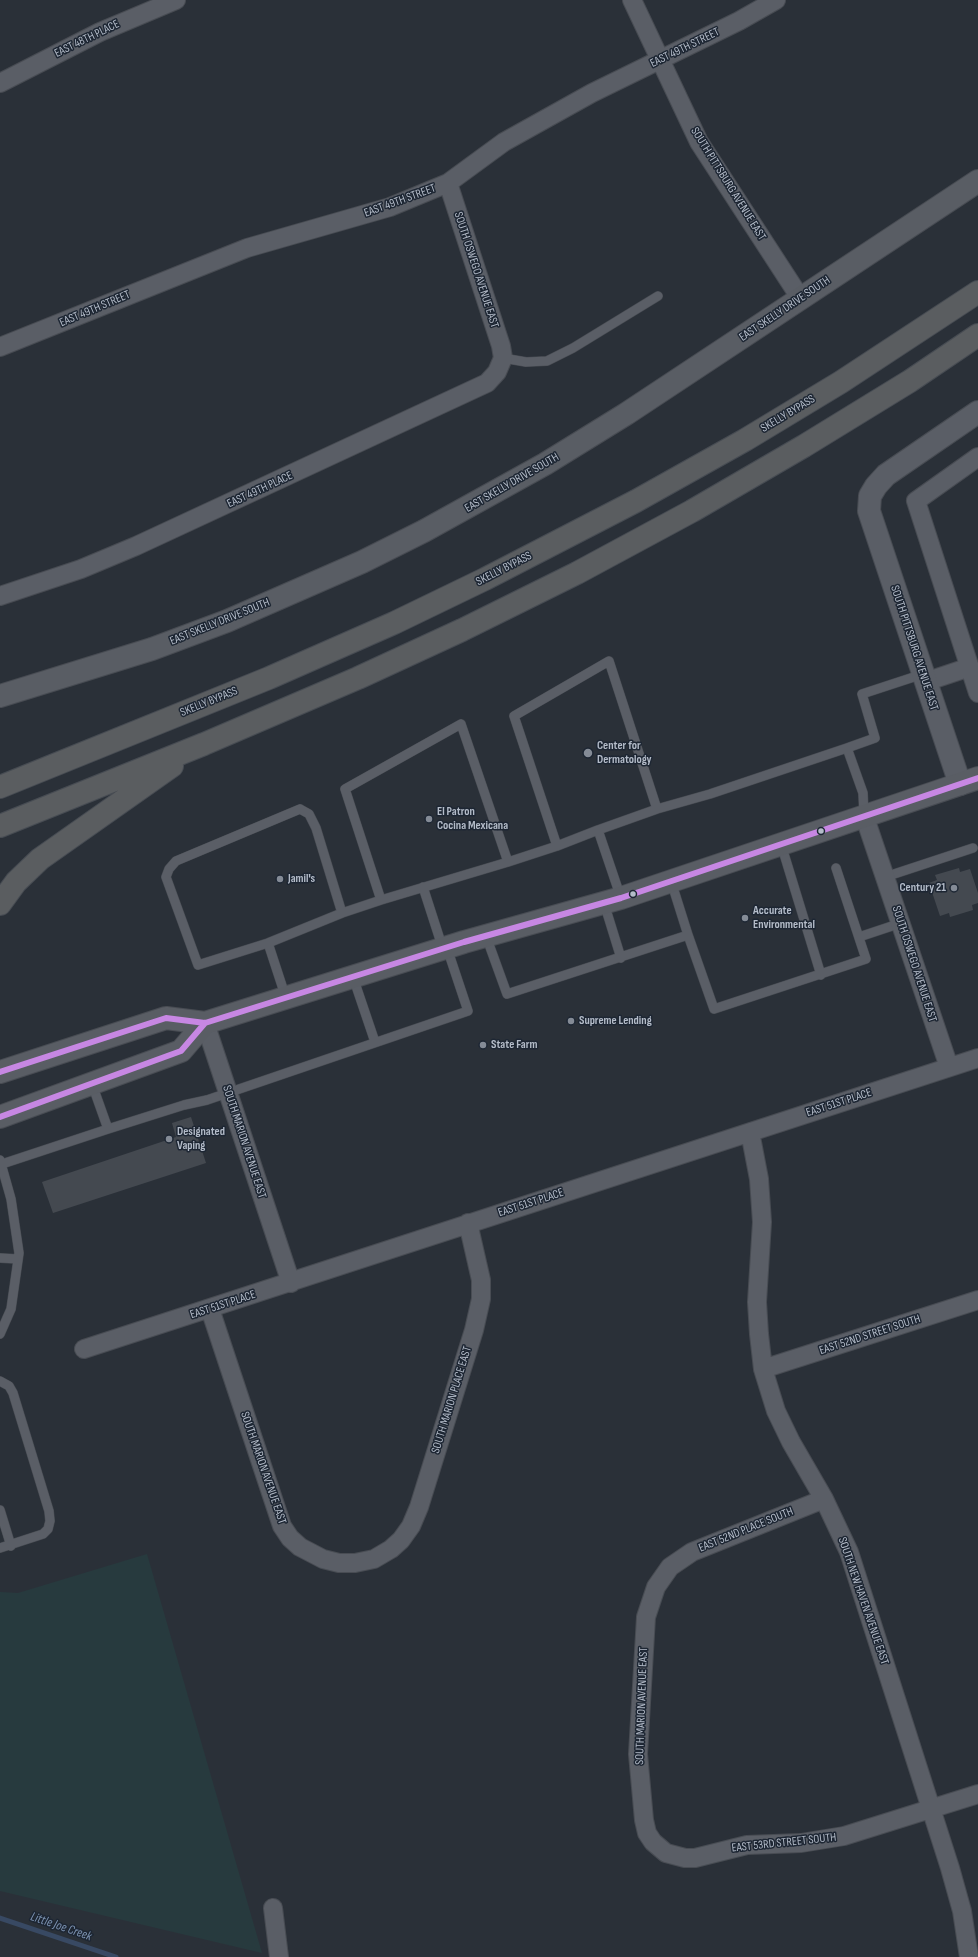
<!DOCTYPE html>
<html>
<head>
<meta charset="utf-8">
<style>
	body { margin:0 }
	canvas { display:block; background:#2a3038 }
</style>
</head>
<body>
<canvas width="978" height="1957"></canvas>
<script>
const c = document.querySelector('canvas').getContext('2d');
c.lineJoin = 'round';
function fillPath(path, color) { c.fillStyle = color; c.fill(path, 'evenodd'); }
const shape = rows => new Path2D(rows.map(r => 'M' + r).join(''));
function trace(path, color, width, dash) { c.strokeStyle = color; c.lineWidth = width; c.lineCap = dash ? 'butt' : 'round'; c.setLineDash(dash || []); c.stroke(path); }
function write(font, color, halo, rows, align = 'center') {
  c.font = font + ' "Sofia Sans Condensed",sans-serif'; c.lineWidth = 3; c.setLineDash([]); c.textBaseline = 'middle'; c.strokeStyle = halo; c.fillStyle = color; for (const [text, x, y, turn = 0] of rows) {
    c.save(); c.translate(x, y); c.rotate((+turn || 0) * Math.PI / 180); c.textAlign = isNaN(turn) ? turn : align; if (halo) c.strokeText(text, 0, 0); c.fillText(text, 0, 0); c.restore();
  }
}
fillPath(shape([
	[147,1554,262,1953,0,1891,0,1592,18,1593]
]), '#273a3e');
trace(shape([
	[0,1918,116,1957]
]), '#384963', 5);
fillPath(shape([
	[959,868,960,872,970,869,978,893,978,903,972,905,973,910,950,917,949,913,940,916,929,883,937,880,935,875],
	[191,1117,206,1163,53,1213,42,1182,176,1137,172,1123]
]), '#444950');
const service = shape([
	[503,358,526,362,547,361,573,348,658,296],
	[461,724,508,862,381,900,345,789,461,724],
	[300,809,309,814,316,828,342,913,268,943,198,965,166,877,169,869,176,861,300,809],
	[657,809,710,794,847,748],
	[864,815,863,793,847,748,875,738,862,694,923,674],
	[598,830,557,846,514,716,609,661,657,809,598,830,621,898],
	[781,844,821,975],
	[508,862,557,846],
	[885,877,973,848],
	[423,887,443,949],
	[604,903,621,958],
	[342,913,381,900],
	[688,935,714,1009,866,959,836,868],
	[486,936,507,994,688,935,671,881],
	[859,937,901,923],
	[268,943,286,998],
	[353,977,375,1042],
	[92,1084,108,1129],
	[2,1164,108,1129,184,1105,207,1100,468,1011,447,948],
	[0,1258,18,1259],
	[0,1334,11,1309,19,1253,11,1199,0,1160],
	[0,1381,9,1386,13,1393,49,1511,50,1521,48,1529,43,1534,0,1548],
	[0,1510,11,1546]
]);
const minor = shape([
	[632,0,699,142,801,299],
	[0,83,100,32,176,0],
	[0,347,247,248,390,207,448,183,504,142,592,93,739,21,776,0],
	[978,457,916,501,978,693],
	[0,596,81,569,136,546,487,383,497,372,503,358,501,346,448,183],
	[925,682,970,667],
	[864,815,949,1067],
	[205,1023,291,1283],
	[750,1132,759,1179,762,1222,757,1302,759,1334,763,1369,776,1411,791,1442,824,1499,849,1552,950,1868,962,1911,969,1957],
	[210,1309,282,1526,290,1538,300,1547,323,1559,339,1563,355,1563,374,1559,391,1549,401,1540,411,1526,419,1507,474,1330,481,1299,481,1280,468,1223],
	[84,1349,978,1058],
	[763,1369,978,1300],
	[824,1499,692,1552,670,1567,656,1587,646,1617,638,1754,644,1820,647,1833,653,1842,666,1853,685,1858,695,1858,747,1845,801,1843,844,1836,978,1794],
	[273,1908,279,1957]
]);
const tertiary = shape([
	[960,784,869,511,870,496,876,486,886,475,978,412]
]);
const secondary = shape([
	[0,696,152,649,227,621,362,562,424,531,545,464,626,414,978,181],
	[0,1072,166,1018,205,1023,464,942,621,898,978,778],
	[0,1117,181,1051,205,1023]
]);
const motorway = shape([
	[0,787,269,678,394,623,485,579,636,501,745,440,841,382,978,292],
	[0,826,204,744,358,678,462,630,577,573,692,511,804,446,910,381,978,335],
	[0,904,16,882,40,859,172,766]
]);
trace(service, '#484c53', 10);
trace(minor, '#484c53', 20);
trace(tertiary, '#484c53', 24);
trace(secondary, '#484c53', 24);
trace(motorway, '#474c53', 24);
trace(service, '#5a5e66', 9);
trace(minor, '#5a5e66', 18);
trace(tertiary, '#5a5e66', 22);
trace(secondary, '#595d64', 22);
trace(motorway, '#5a5d60', 22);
trace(shape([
	[0,1072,166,1018,205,1023,464,942,621,898,978,778],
	[0,1117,181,1051,205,1023]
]), '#c787e3', 6);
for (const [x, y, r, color] of [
	[588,753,5,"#848b96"],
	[429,819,4,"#848b96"],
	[821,831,3.5,"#b4bcc9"],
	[280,879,4,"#848b96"],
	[954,888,4,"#848b96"],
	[633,894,3.5,"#b4bcc9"],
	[745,918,4,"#848b96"],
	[571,1021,4,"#848b96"],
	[483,1045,4,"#848b96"],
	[169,1139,4,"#848b96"]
]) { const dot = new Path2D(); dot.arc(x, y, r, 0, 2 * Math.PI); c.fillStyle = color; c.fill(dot); trace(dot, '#1d2633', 1.5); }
write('12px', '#b4bcc9', '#1d2633', [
	["EAST 48TH PLACE",87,39,-26],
	["EAST 49TH STREET",685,48,-26],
	["SOUTH PITTSBURG AVENUE EAST",728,184,58],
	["EAST 49TH STREET",400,201,-20],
	["SOUTH OSWEGO AVENUE EAST",476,270,72],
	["EAST 49TH STREET",95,309,-23],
	["EAST SKELLY DRIVE SOUTH",785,309,-34],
	["SKELLY BYPASS",788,414,-31],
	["EAST SKELLY DRIVE SOUTH",512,483,-30],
	["EAST 49TH PLACE",260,490,-25],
	["SKELLY BYPASS",504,569,-27],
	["EAST SKELLY DRIVE SOUTH",220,622,-22],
	["SOUTH PITTSBURG AVENUE EAST",914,648,72],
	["SKELLY BYPASS",209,702,-22],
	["SOUTH OSWEGO AVENUE EAST",914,964,72],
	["EAST 51ST PLACE",839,1103,-18],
	["SOUTH MARION AVENUE EAST",244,1142,72],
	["EAST 51ST PLACE",531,1203,-18],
	["EAST 51ST PLACE",223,1305,-18],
	["EAST 52ND STREET SOUTH",870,1335,-18],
	["SOUTH MARION PLACE EAST",452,1400,-73],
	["SOUTH MARION AVENUE EAST",263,1468,71],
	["EAST 52ND PLACE SOUTH",746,1530,-22],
	["SOUTH NEW HAVEN AVENUE EAST",863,1601,71],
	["SOUTH MARION AVENUE EAST",642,1706,-88],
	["EAST 53RD STREET SOUTH",784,1843,-6]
]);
write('bold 12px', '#b4bcc9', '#1d2633', [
	["Center for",597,746],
	["Dermatology",597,760],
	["El Patron",437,812],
	["Cocina Mexicana",437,826],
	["Jamil's",288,879],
	["Century 21",946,888,"right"],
	["Accurate",753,911],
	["Environmental",753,925],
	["Supreme Lending",579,1021],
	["State Farm",491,1045],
	["Designated",177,1132],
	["Vaping",177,1146]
], 'left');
write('italic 13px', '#7c92b1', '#1d2633', [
	["Little Joe Creek",61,1927,19]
]);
</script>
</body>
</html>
